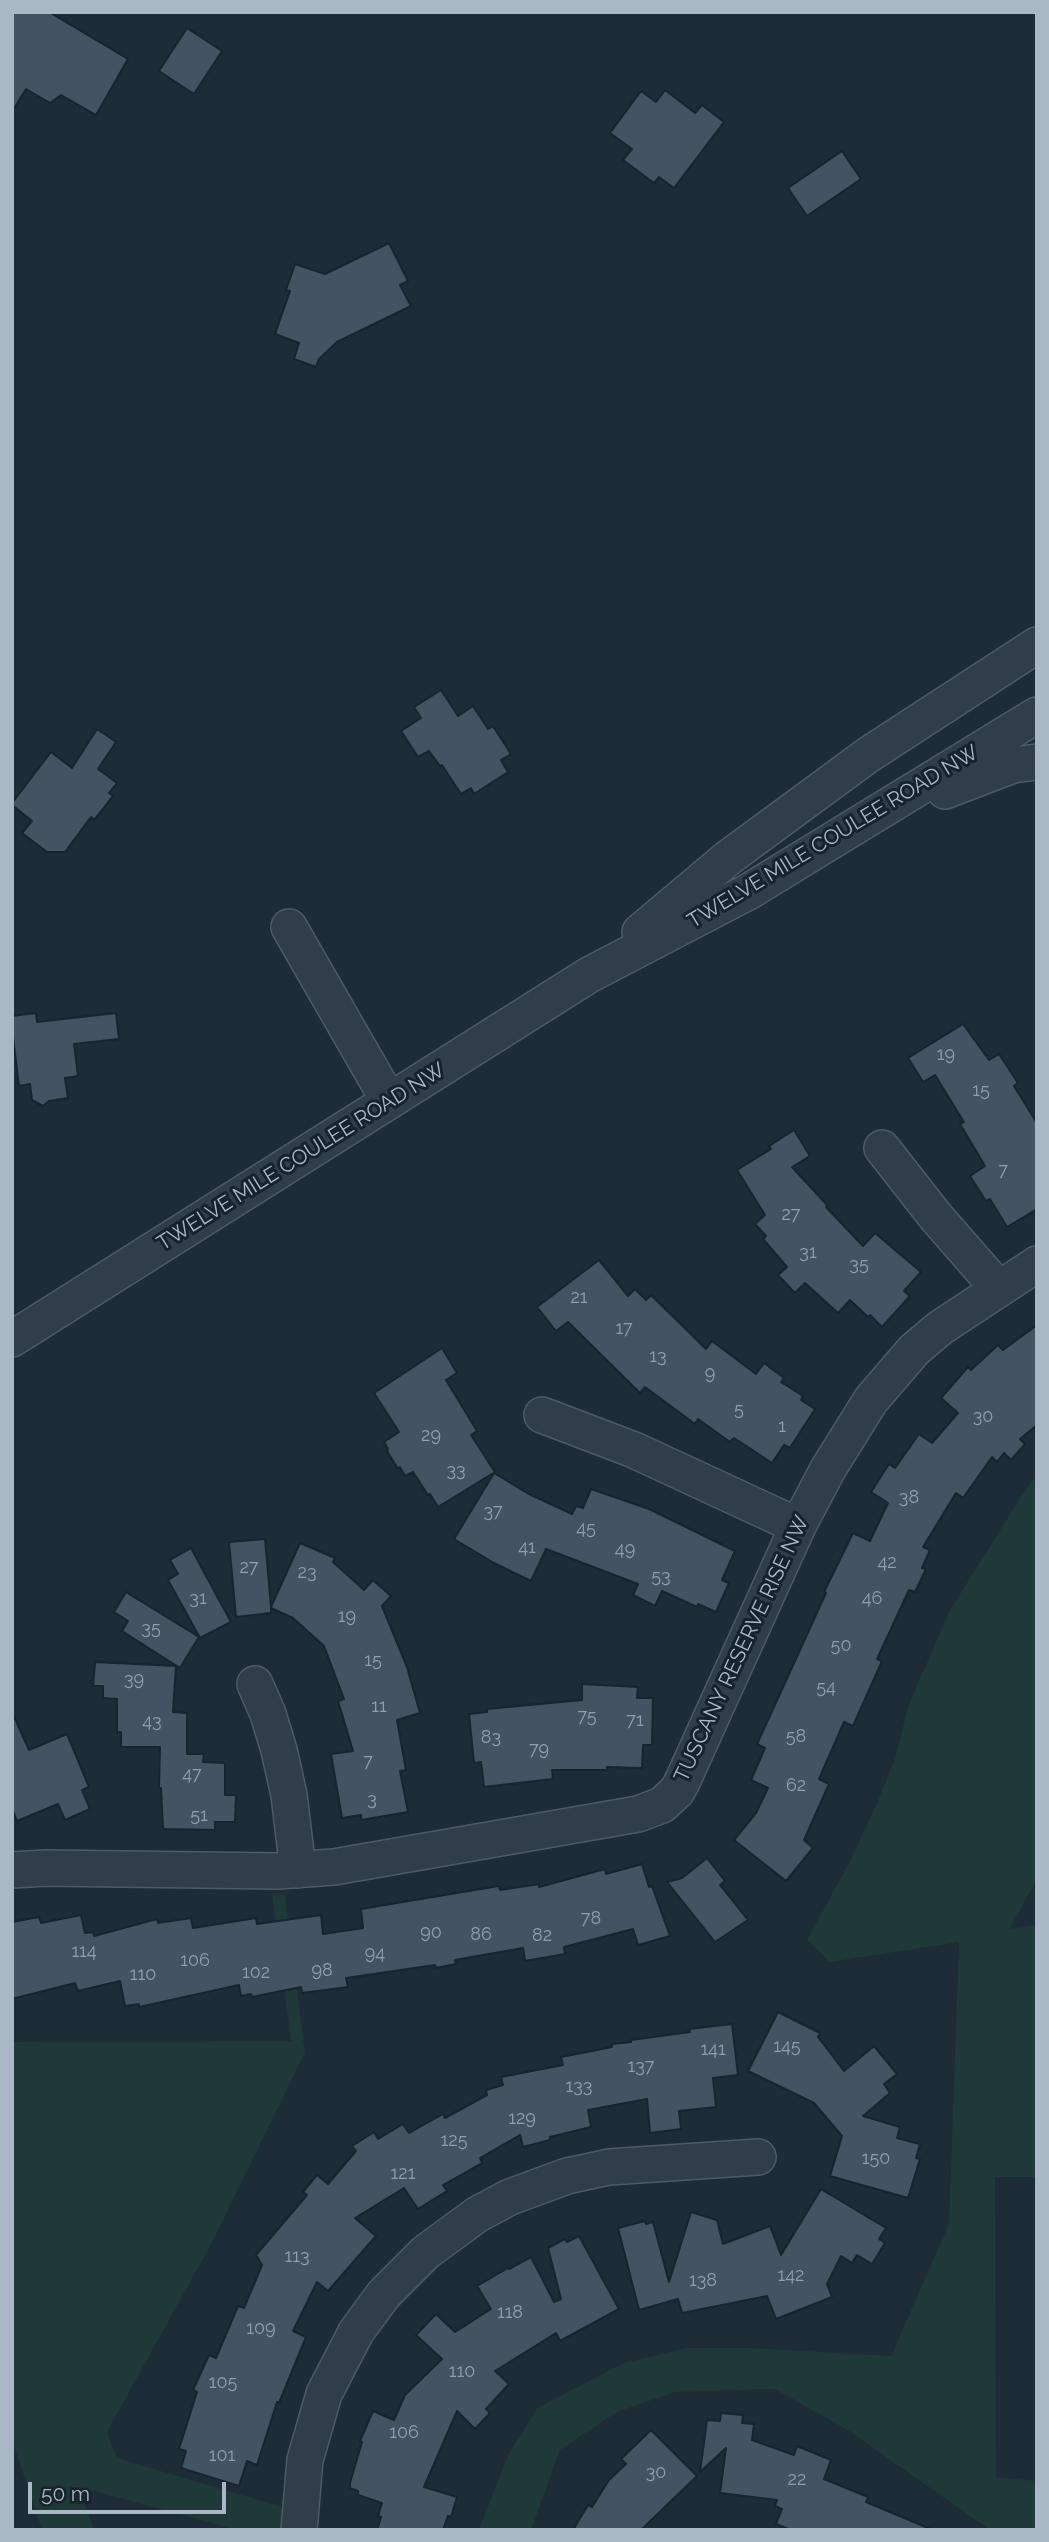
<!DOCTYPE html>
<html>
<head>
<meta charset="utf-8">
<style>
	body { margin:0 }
	#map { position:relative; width:1049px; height:2542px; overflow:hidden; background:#1d2c37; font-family:Raleway,sans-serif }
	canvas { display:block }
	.frame { position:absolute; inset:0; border:14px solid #aab8c5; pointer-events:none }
	.scale { position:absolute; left:28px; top:2482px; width:198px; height:32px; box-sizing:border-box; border:4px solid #aab8c5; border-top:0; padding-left:9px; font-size:21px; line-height:24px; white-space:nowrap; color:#aab8c5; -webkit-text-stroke:5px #17222c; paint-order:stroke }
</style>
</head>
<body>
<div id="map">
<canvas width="1049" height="2542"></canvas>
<div class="frame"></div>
<div class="scale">50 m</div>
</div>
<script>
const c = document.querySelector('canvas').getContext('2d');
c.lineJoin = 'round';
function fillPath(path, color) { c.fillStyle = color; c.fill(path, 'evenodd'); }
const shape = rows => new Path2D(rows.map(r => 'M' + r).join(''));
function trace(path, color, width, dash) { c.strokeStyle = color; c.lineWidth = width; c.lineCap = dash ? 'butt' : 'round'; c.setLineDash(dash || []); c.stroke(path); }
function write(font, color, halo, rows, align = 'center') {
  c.font = font + ' Raleway,sans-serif'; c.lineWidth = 6; c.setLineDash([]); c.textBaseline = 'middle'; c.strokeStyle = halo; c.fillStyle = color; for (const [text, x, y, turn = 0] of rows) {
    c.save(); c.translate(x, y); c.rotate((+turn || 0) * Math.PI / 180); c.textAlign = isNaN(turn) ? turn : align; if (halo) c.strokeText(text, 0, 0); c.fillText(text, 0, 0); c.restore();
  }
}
fillPath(shape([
	[1037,1475,1037,1880,1009,1929,1037,1925,1037,2177,995,2177,996,2477,1037,2481,1037,2530,990,2530,849,2431,775,2389,675,2392,617,2412,560,2450,531,2530,479,2530,508,2455,537,2408,624,2363,687,2348,752,2348,891,2356,949,2224,959,1942,830,1962,807,1940,850,1861,878,1801,895,1758,909,1704,950,1610,1026,1489],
	[272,1894,285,1895,305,2053,210,2246,107,2432,117,2458,289,2509,289,2530,238,2530,79,2487,94,2530,42,2530,12,2440,12,2042,291,2041]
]), '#1f3838');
const building = shape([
	[12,12,49,12,128,59,96,115,61,95,50,103,26,89,12,112,12,12],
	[187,28,222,51,194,94,159,71,187,28],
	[665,90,695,113,702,105,724,122,674,188,659,177,654,183,623,160,632,149,610,133,641,91,656,102,665,90],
	[842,151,861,179,807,216,788,188,842,151],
	[389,243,408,281,400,285,411,306,337,342,319,359,316,367,294,359,299,343,275,334,290,291,286,290,295,264,325,274,389,243],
	[441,690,458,716,473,706,488,729,493,726,511,754,501,760,508,772,474,794,471,788,461,794,442,765,440,766,429,751,418,757,401,731,421,718,414,707,441,690],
	[97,729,116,742,98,769,117,783,109,793,113,796,94,820,91,817,65,852,47,852,22,833,32,821,12,805,12,803,51,752,72,768,97,729],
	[36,1013,37,1022,116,1013,119,1039,74,1044,78,1076,65,1078,68,1098,49,1101,43,1106,32,1100,30,1084,19,1086,12,1029,12,1016,36,1013],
	[963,1024,989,1060,999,1054,1018,1083,1014,1086,1037,1123,1037,1209,1007,1227,990,1199,986,1201,970,1176,985,1166,960,1124,964,1122,935,1075,923,1082,908,1058,963,1024],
	[794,1130,810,1156,792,1167,828,1206,826,1207,863,1246,875,1233,921,1272,904,1291,910,1296,882,1327,870,1315,868,1317,850,1300,838,1313,805,1283,795,1293,778,1275,787,1267,763,1239,766,1236,755,1224,765,1215,737,1170,771,1149,769,1146,794,1130],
	[599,1260,628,1296,635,1289,646,1300,651,1295,706,1349,712,1341,756,1374,764,1363,784,1378,781,1382,803,1396,801,1400,815,1409,790,1448,784,1445,772,1463,734,1438,730,1442,698,1419,695,1424,645,1387,640,1393,568,1322,556,1331,537,1307,599,1260],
	[1037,1325,1037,1425,1020,1439,1025,1444,1011,1460,1004,1453,997,1462,992,1457,963,1498,956,1493,923,1547,930,1550,922,1568,926,1569,915,1592,909,1590,877,1659,882,1661,853,1726,844,1722,819,1779,829,1784,804,1840,813,1848,786,1881,734,1840,756,1813,768,1788,751,1780,765,1748,757,1744,826,1593,824,1592,853,1533,870,1541,888,1503,871,1492,889,1464,895,1468,919,1434,932,1443,958,1413,941,1398,968,1367,971,1370,998,1345,1003,1350,1037,1325],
	[442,1348,457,1373,446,1380,477,1431,471,1435,495,1472,438,1507,430,1494,428,1495,413,1472,405,1476,400,1467,398,1469,387,1451,388,1449,384,1442,399,1432,374,1393,442,1348],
	[494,1473,527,1493,572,1514,576,1506,583,1508,591,1489,649,1509,735,1551,722,1580,729,1583,716,1612,698,1604,697,1607,662,1591,655,1606,633,1595,638,1584,546,1549,531,1581,494,1563,454,1539,494,1473],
	[265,1539,271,1607,300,1543,335,1558,333,1562,364,1590,373,1580,391,1596,382,1606,407,1667,420,1713,397,1720,406,1770,400,1771,408,1812,361,1820,361,1815,342,1818,331,1754,353,1751,338,1701,344,1699,324,1646,293,1618,271,1608,271,1613,236,1617,229,1542,265,1539],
	[191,1548,231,1622,200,1638,168,1580,178,1574,170,1560,191,1548],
	[126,1592,199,1637,180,1668,122,1631,128,1621,114,1612,126,1592],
	[95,1662,176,1666,173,1712,187,1713,187,1754,204,1754,203,1762,225,1763,225,1795,236,1795,235,1822,215,1822,215,1830,163,1829,161,1788,159,1788,160,1747,121,1747,121,1732,117,1732,117,1699,103,1698,103,1686,93,1686,95,1662],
	[582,1684,638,1687,637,1698,653,1698,652,1745,643,1745,642,1768,607,1767,607,1770,552,1770,553,1779,484,1787,481,1762,474,1763,469,1714,487,1712,487,1709,582,1700,582,1684],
	[12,1712,29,1750,67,1734,89,1787,82,1790,90,1809,65,1820,58,1804,17,1821,12,1809,12,1712],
	[707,1858,725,1881,720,1885,748,1920,715,1942,667,1882,682,1878,707,1858],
	[642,1864,649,1887,652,1886,670,1936,638,1945,633,1929,564,1947,565,1954,525,1961,523,1948,455,1960,456,1964,436,1968,435,1965,346,1978,348,1987,302,1993,301,1987,252,1997,251,1994,241,1996,239,1985,139,2007,139,2004,125,2006,120,1981,78,1991,75,1983,12,1999,12,1922,39,1917,41,1923,81,1915,85,1933,93,1932,94,1936,157,1919,158,1923,191,1918,193,1928,256,1918,257,1924,321,1915,323,1934,363,1928,361,1909,499,1886,500,1890,539,1884,539,1887,605,1869,606,1874,642,1864],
	[778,2012,820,2033,818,2037,844,2071,874,2046,897,2074,884,2084,890,2093,863,2116,900,2127,897,2138,920,2144,916,2158,920,2159,908,2198,830,2176,842,2136,814,2103,748,2071,778,2012],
	[732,2024,738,2075,713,2078,716,2107,679,2111,681,2129,650,2133,647,2099,588,2110,591,2127,550,2137,550,2140,523,2147,520,2135,480,2158,482,2163,443,2185,447,2191,418,2209,404,2188,355,2218,376,2236,328,2291,317,2282,293,2331,306,2337,279,2403,277,2402,257,2465,247,2461,239,2486,181,2468,186,2451,179,2449,197,2392,193,2390,209,2355,216,2358,238,2306,244,2308,262,2265,256,2255,307,2195,303,2192,317,2175,328,2184,356,2151,352,2146,374,2132,378,2139,403,2124,409,2133,443,2114,445,2118,487,2095,486,2090,503,2085,501,2077,563,2065,561,2057,612,2047,611,2044,631,2042,631,2040,690,2032,689,2029,732,2024],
	[821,2189,886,2228,879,2239,885,2243,872,2264,857,2255,852,2263,841,2256,827,2284,832,2297,776,2319,767,2296,682,2313,678,2299,639,2310,618,2228,645,2221,646,2224,653,2222,669,2282,691,2212,717,2220,723,2244,770,2226,781,2255,821,2189],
	[579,2236,619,2309,560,2341,556,2333,495,2371,509,2384,486,2409,490,2413,475,2429,457,2411,424,2487,457,2497,451,2517,448,2516,443,2530,377,2530,381,2517,378,2516,382,2503,358,2495,358,2491,350,2488,350,2483,362,2442,360,2441,373,2411,394,2420,405,2395,442,2359,416,2335,436,2314,455,2332,491,2309,477,2286,508,2268,509,2269,531,2257,554,2302,561,2299,548,2248,565,2239,567,2242,579,2236],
	[721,2413,743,2415,742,2423,754,2424,752,2440,794,2455,797,2446,831,2460,824,2479,868,2497,866,2502,933,2530,791,2530,776,2524,782,2509,775,2506,777,2500,720,2493,726,2448,700,2472,707,2420,720,2421,721,2413],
	[651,2430,697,2476,641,2530,573,2530,588,2505,592,2507,609,2480,626,2464,621,2459,651,2430]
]);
fillPath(building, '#435362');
trace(building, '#18242e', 2);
const minor = shape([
	[945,791,1013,765,1037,762],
	[289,927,389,1101],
	[640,932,728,858,868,755,1037,645],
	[882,1148,936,1217,999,1289],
	[12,1339,589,975,748,892,1037,715],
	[542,1415,634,1450,798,1526],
	[255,1684,268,1714,279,1750,289,1795,298,1870],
	[12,1870,46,1868,277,1871,334,1867,638,1814,662,1805,677,1791,682,1782,798,1526,828,1469,871,1400,914,1350,940,1328,1037,1264],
	[299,2530,305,2460,324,2394,356,2332,384,2294,426,2252,478,2214,510,2197,567,2176,609,2167,758,2157]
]);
trace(minor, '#4e5b66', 38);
trace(minor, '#313d48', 35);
write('18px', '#909fac', null, [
	["19",946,1055],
	["15",981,1091],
	["7",1003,1171],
	["27",791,1215],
	["31",808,1253],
	["35",859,1265],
	["21",579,1298],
	["17",624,1329],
	["13",658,1357],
	["9",710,1374],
	["5",739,1410],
	["30",983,1417],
	["1",782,1427],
	["29",431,1436],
	["33",456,1471],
	["38",909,1498],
	["37",493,1512],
	["45",586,1529],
	["41",527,1548],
	["49",625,1550],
	["42",887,1563],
	["27",249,1568],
	["23",307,1573],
	["53",661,1577],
	["31",198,1599],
	["46",872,1599],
	["19",347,1617],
	["35",151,1629],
	["50",841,1646],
	["15",373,1661],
	["39",134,1680],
	["54",826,1688],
	["11",379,1707],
	["75",587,1717],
	["71",635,1721],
	["43",152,1722],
	["58",796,1737],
	["83",491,1738],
	["79",539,1750],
	["7",368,1762],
	["47",192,1775],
	["62",796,1786],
	["3",372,1800],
	["51",199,1816],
	["78",591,1919],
	["90",431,1933],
	["86",481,1935],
	["82",542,1936],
	["114",84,1952],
	["94",375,1954],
	["106",195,1961],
	["98",322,1971],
	["102",256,1973],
	["110",143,1975],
	["145",787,2047],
	["141",713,2050],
	["137",641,2067],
	["133",579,2087],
	["129",522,2119],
	["125",454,2141],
	["150",876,2159],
	["121",403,2174],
	["113",297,2257],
	["142",791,2276],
	["138",703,2281],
	["118",510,2313],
	["109",261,2329],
	["110",462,2372],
	["105",223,2383],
	["106",404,2433],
	["101",222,2456],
	["30",656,2473],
	["22",797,2480]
]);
write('21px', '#aab8c5', '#17222c', [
	["TWELVE MILE COULEE ROAD NW",833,837,-31],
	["TWELVE MILE COULEE ROAD NW",301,1157,-32],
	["TUSCANY RESERVE RISE NW",742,1649,-65]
]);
</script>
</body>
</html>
